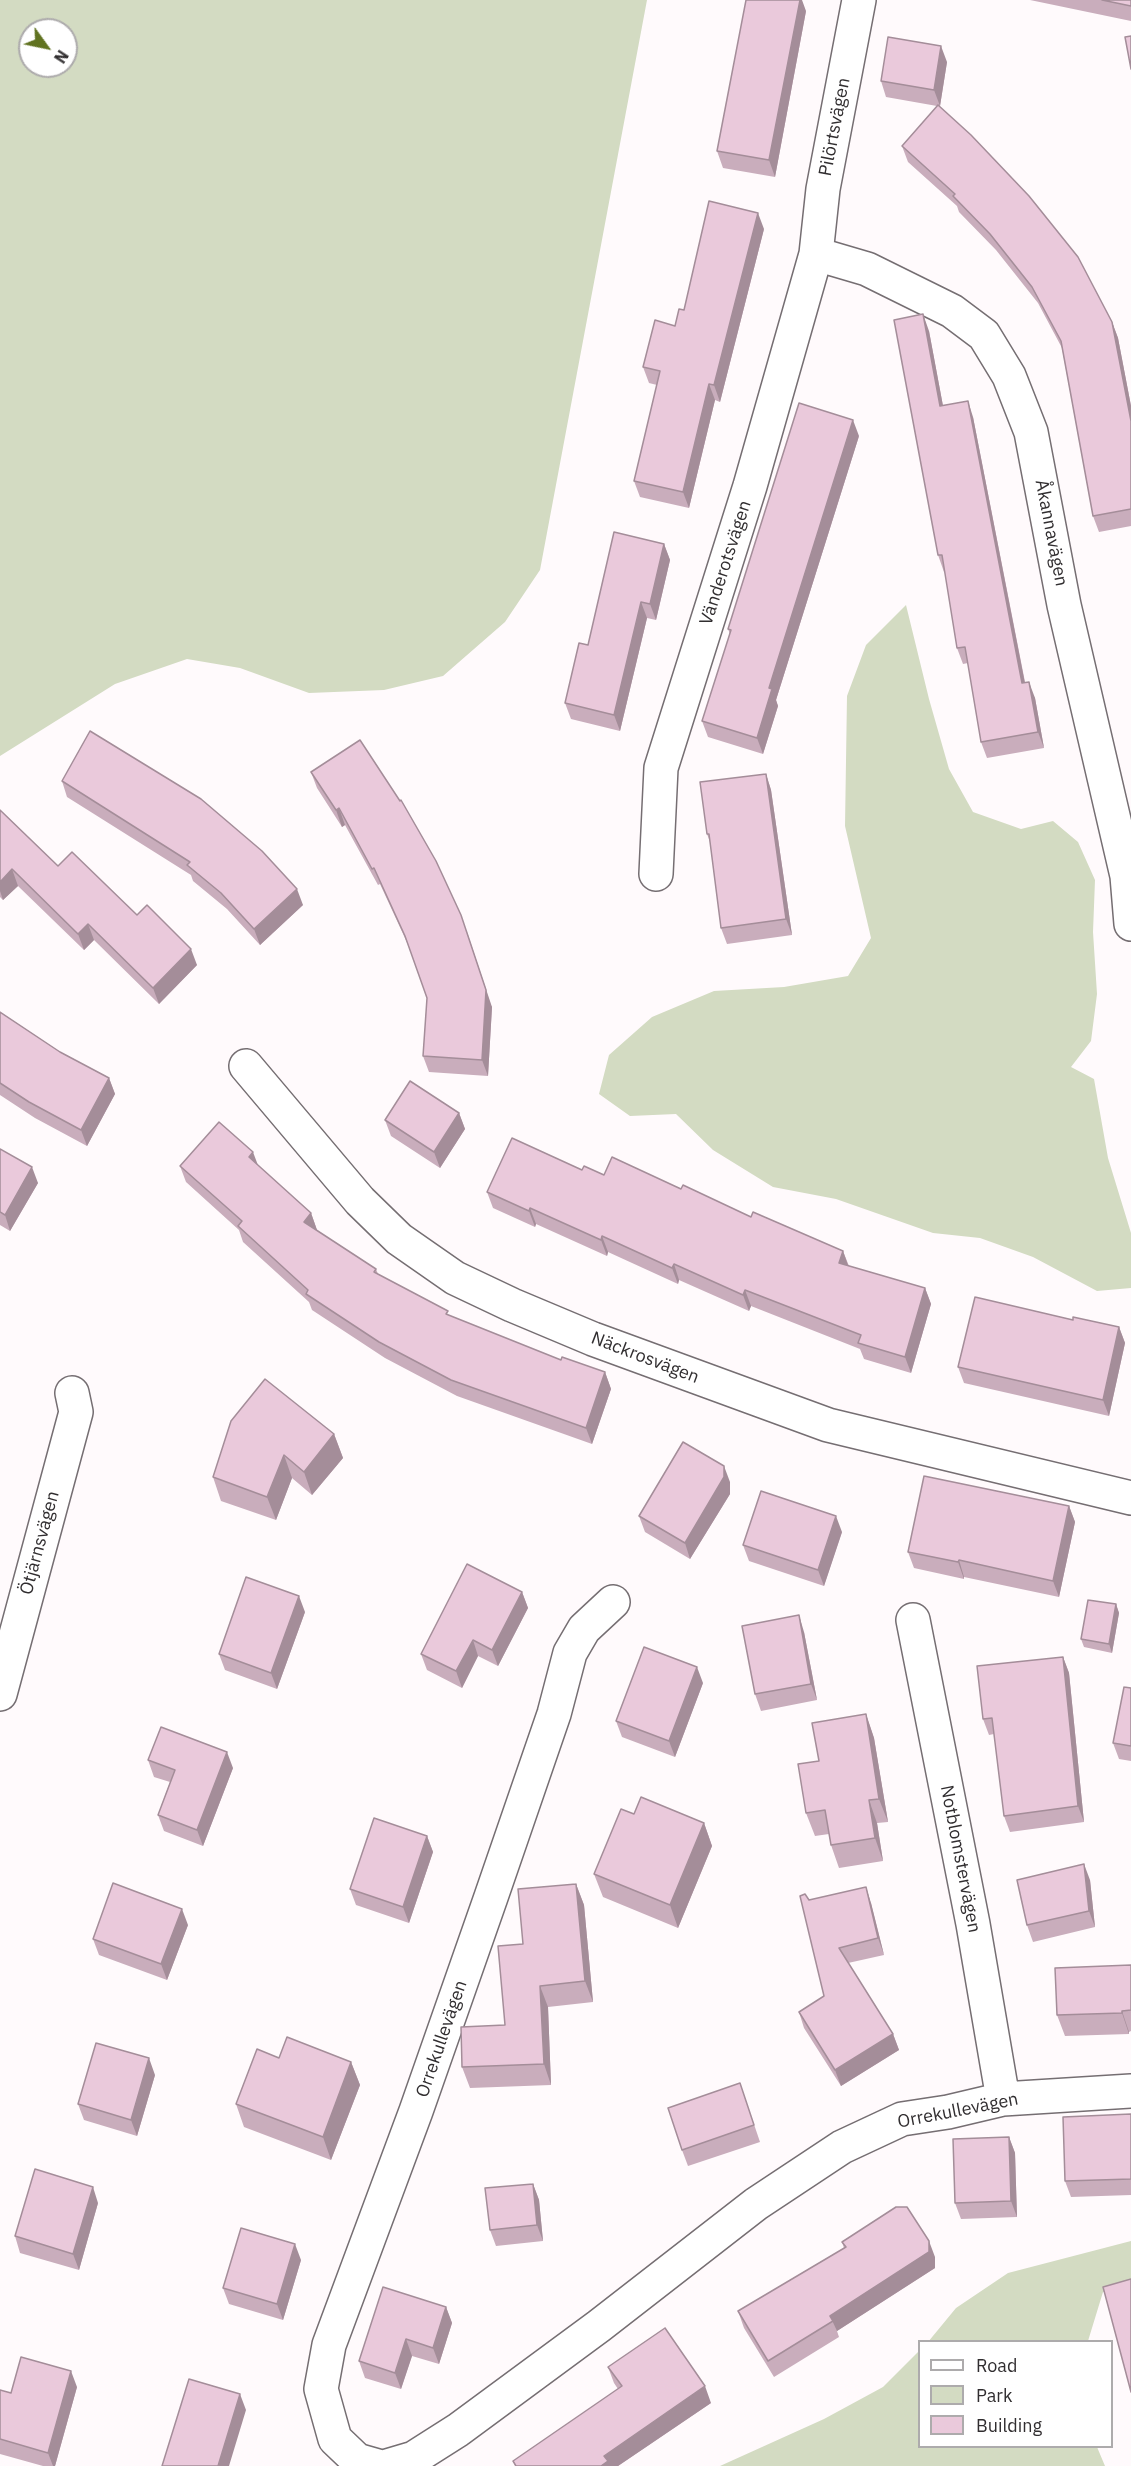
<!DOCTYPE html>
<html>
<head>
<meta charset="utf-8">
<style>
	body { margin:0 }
	#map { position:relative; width:1131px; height:2466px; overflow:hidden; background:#fffafc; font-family:"IBM Plex Sans",sans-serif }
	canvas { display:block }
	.legend { position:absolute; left:918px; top:2340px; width:195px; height:108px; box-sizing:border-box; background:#fff; border:2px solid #adabac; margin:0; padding:8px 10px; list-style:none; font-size:18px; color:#312e30 }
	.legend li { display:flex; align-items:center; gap:12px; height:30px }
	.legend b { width:30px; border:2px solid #adabac }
	.north { position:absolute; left:18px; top:18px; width:60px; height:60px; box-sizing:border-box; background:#fff; border:2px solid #adabac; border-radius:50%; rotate:123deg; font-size:16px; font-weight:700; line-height:24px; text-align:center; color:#312e30 }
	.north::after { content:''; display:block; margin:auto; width:21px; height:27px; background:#617321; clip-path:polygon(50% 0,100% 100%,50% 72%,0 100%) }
</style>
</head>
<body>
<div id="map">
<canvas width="1131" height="2466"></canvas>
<ul class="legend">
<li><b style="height:8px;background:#fff"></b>Road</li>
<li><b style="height:16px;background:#d3dbc2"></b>Park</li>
<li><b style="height:16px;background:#eac9db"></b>Building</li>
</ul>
<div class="north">N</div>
</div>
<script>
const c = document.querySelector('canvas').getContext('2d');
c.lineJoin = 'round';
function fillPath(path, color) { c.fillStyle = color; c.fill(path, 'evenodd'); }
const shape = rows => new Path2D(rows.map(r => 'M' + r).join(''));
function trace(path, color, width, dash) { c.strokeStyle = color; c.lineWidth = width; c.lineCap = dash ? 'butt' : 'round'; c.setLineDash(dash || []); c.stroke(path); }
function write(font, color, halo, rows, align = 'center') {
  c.font = font + ' "IBM Plex Sans",sans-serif'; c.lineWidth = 4.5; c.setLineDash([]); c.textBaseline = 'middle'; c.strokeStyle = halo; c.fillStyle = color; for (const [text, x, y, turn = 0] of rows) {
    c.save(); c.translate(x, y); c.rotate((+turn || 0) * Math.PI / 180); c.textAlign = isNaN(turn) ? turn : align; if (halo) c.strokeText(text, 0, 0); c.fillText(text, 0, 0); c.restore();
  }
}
fillPath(shape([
	[0,0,647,0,540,570,505,622,443,676,384,690,309,693,240,668,187,659,115,684,0,756],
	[30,30,66,30,66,66,30,66],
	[906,605,929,699,949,769,973,812,1021,829,1053,821,1078,842,1095,880,1093,932,1097,994,1091,1041,1071,1067,1094,1079,1108,1158,1131,1233,1131,1288,1097,1291,1033,1257,980,1238,933,1233,836,1199,773,1187,713,1150,676,1114,630,1116,599,1094,609,1055,652,1017,714,991,784,987,848,976,871,938,845,826,847,696,866,645],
	[1131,2241,1131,2288,1103,2292,1088,2341,928,2342,956,2308,1008,2273],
	[919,2351,920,2446,1097,2447,1105,2466,720,2466,824,2419,883,2387]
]), '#d3dbc2');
const minor = shape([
	[816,254,867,269,952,311,984,335,1009,376,1031,432,1064,605,1127,876,1131,924],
	[656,874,661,768,750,486,816,254,823,189,859,0],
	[246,1066,360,1201,399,1239,455,1278,512,1305,593,1339,828,1425,1131,1498],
	[913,1620,973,1924,1003,2099],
	[0,1694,76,1412,72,1393],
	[378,2466,357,2460,335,2439,321,2389,329,2345,416,2111,491,1897,554,1714,570,1653,584,1629,613,1602],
	[387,2466,414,2458,458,2430,599,2326,756,2204,842,2147,902,2119,948,2112,1003,2099,1131,2091]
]);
trace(minor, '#756e72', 36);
trace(minor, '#fff', 33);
fillPath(shape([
	[1030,0,1131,0,1131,21],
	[806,11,775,177,723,168,717,151],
	[947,62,940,106,938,106,1112,322,1118,338,1131,406,1131,526,1099,532,1093,516,1062,348,1038,303,996,250,959,212,957,206,908,162,902,146,937,106,886,97,881,81],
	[764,229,720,402,715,400,689,508,640,497,634,481,657,385,649,383,643,367,675,326,684,310],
	[929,331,943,406,973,417,1025,682,1035,698,1044,748,987,758,981,742,968,663,963,664,957,648,945,571,944,572,938,555],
	[859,436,776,700,778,706,763,754,708,737,702,721,730,634,728,629],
	[664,544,670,560,656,620,647,618,620,731,571,719,565,703,588,645],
	[311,772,492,1007,488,1076,429,1072,423,1056,427,998,410,949,380,884,378,885,345,825,342,827,317,788],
	[766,774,771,790,792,935,727,944,721,928,710,842,707,834],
	[62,781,303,905,260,945,227,909,193,881,191,875,67,797],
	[0,810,58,866,137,915,197,965,159,1004,94,940,84,950,18,886,3,900,0,897],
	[0,1012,60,1052,109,1078,115,1094,87,1146,35,1118,0,1095],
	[459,1113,465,1129,440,1168,391,1136,385,1120],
	[0,1149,38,1183,10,1231,0,1225],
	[257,1165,311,1213,317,1230,316,1230,376,1269,378,1274,450,1316,561,1360,605,1372,611,1389,592,1444,457,1396,385,1358,312,1310,309,1302,243,1242,239,1230,186,1182,180,1166],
	[582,1170,604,1175,681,1189,751,1217,843,1251,849,1266,925,1288,931,1304,911,1373,864,1359,860,1349,751,1306,749,1311,679,1280,678,1284,608,1252,607,1256,536,1224,535,1227,493,1208,487,1192],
	[1119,1327,1125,1343,1109,1416,964,1383,958,1367],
	[334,1434,343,1458,312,1495,292,1478,276,1520,221,1501,213,1477],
	[730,1482,730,1494,690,1559,645,1532,639,1516],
	[1069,1506,1075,1522,1059,1597,964,1577,964,1579,914,1568,908,1552],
	[842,1532,824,1586,749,1561,743,1545],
	[522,1592,528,1608,498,1666,478,1656,462,1688,427,1670,421,1654],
	[1116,1604,1119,1613,1112,1653,1084,1647,1081,1639],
	[305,1612,277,1689,225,1670,219,1654],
	[804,1632,817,1700,761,1711,755,1694],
	[1063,1657,1069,1673,1084,1822,1010,1832,1004,1816,994,1734,989,1735,983,1719],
	[703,1683,675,1757,622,1737,616,1721],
	[1131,1688,1131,1761,1119,1759,1113,1743],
	[866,1714,874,1738,888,1822,877,1823,883,1861,839,1868,831,1845,829,1834,815,1836,806,1813,819,1761],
	[148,1760,233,1768,203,1846,164,1831,158,1815,170,1782,154,1777],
	[634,1814,704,1823,712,1846,678,1928,603,1897,594,1874],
	[427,1836,433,1852,409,1923,356,1905,350,1889],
	[1090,1880,1095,1927,1033,1942,1027,1925],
	[576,1884,584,1905,593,2002,548,2007,551,2085,470,2088,462,2067,505,2025,523,1944],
	[809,1900,871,1903,884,1955,848,1963,893,2034,899,2050,841,2086,804,2028,799,2012,824,1996],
	[188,1925,167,1980,99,1955,93,1939],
	[1131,1965,1131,2031,1129,2032,1129,2034,1065,2036,1057,2015],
	[351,2062,360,2085,331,2160,244,2127,236,2104],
	[155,2075,137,2136,84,2120,78,2104],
	[740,2083,760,2142,688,2166,682,2150],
	[1131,2114,1131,2195,1071,2197,1065,2181],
	[1009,2137,1015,2153,1017,2217,961,2219,955,2203],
	[533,2184,539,2200,543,2241,496,2246,490,2230],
	[98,2203,79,2270,20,2253,15,2236],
	[842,2242,935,2257,935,2268,837,2331,839,2337,774,2377,744,2328,738,2311,844,2248],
	[301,2260,283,2320,229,2304,223,2288],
	[446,2307,452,2323,439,2364,412,2356,401,2389,365,2378,359,2361],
	[608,2367,711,2403,618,2466,515,2466,513,2461,618,2389,614,2383],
	[77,2387,55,2466,43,2466,0,2454,0,2390,11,2393]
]), '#c9adbc');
fillPath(shape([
	[800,0,802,0,806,11,775,177,769,160],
	[941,46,947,62,940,106,934,90],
	[758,213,764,229,720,402,714,385],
	[923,314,929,331,946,422,940,406],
	[1112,322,1118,338,1131,406,1131,421],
	[709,384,715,400,689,508,683,492],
	[968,401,973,417,1028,699,1022,683],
	[853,420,859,436,776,700,778,706,763,754,757,738,769,688],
	[664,544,670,560,656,620,650,604],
	[641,602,647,618,620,731,614,715],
	[1029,682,1035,698,1044,748,1038,732],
	[766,774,771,790,792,935,786,919],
	[339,808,345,825,342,827,336,810],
	[12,869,18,886,3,900,0,891,0,882],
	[297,889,303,905,260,945,254,929],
	[88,924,94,940,84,950,78,934],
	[467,932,492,1007,488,1076,482,1060],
	[191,949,197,965,159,1004,153,988],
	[109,1078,115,1094,87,1146,81,1130],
	[459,1113,465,1129,440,1168,434,1152],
	[253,1152,259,1168,249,1157],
	[32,1167,38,1183,10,1231,5,1215],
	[530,1208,536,1224,535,1227,529,1211],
	[311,1213,317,1230,309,1238,304,1222],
	[602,1236,608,1252,607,1256,601,1240],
	[843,1251,849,1268,839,1263],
	[674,1264,679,1280,678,1284,672,1268],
	[925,1288,931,1304,911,1373,905,1357],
	[745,1290,751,1306,749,1311,743,1295],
	[1119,1327,1125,1343,1109,1416,1103,1400],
	[605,1372,611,1389,592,1444,586,1428],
	[334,1434,343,1458,312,1495,304,1472],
	[284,1455,292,1478,276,1520,267,1497],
	[724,1466,730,1482,730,1494,690,1559,685,1543],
	[1069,1506,1075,1522,1059,1597,1053,1581],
	[836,1516,842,1532,824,1586,818,1570],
	[959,1560,964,1577,964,1579,958,1562],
	[522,1592,528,1608,498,1666,492,1650],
	[299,1596,305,1612,277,1689,271,1673],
	[1116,1604,1119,1613,1112,1653,1109,1644],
	[799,1615,804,1632,817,1700,811,1684],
	[473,1640,478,1656,462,1688,456,1671],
	[1063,1657,1069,1673,1084,1822,1078,1806],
	[697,1667,703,1683,675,1757,669,1741],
	[866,1714,874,1738,888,1822,879,1799],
	[227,1752,233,1768,203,1846,197,1830],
	[869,1800,877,1823,883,1861,875,1838],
	[704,1823,712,1846,678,1928,670,1905],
	[427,1836,433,1852,409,1923,403,1907],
	[1084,1864,1090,1880,1095,1927,1089,1911],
	[576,1884,584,1905,593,2002,585,1981],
	[866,1887,871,1903,884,1955,878,1938],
	[182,1909,188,1925,167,1980,161,1964],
	[540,1986,548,2007,551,2085,544,2064],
	[1122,2011,1129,2032,1129,2034,1122,2013],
	[893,2034,899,2050,841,2086,835,2070],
	[149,2058,155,2075,137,2136,131,2120],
	[351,2062,360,2085,331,2160,323,2137],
	[1009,2137,1015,2153,1017,2217,1011,2201],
	[533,2184,539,2200,543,2241,537,2225],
	[93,2187,98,2203,79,2270,73,2254],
	[929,2241,935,2257,935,2268,837,2331,830,2316],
	[295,2244,301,2260,283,2320,277,2304],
	[446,2307,452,2323,439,2364,433,2348],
	[406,2339,412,2356,401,2389,395,2373],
	[71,2371,77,2387,55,2466,53,2466,48,2453],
	[705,2386,711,2403,618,2466,601,2466,604,2456],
	[240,2394,246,2410,229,2466,218,2466]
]), '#a48d99');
const building = shape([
	[746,0,800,0,769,160,717,151,746,0],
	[1102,0,1131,0,1131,6,1102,0],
	[1131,36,1131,69,1125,37,1131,36],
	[888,37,941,46,934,90,881,81,888,37],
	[938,105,971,135,1029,196,1078,257,1112,322,1131,421,1131,509,1093,516,1061,341,1032,287,990,234,953,196,955,194,902,146,938,105],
	[709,201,758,213,714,385,709,384,683,492,634,481,660,371,643,367,655,320,675,326,679,309,684,310,709,201],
	[923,314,940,406,968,401,1022,683,1029,682,1038,732,981,742,965,647,957,648,942,555,938,555,894,320,923,314],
	[799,403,853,420,769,688,772,689,757,738,702,721,731,630,728,629,799,403],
	[614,532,664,544,650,604,641,602,614,715,565,703,579,643,588,645,614,532],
	[90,731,201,799,262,851,297,889,254,929,221,893,187,865,190,862,62,781,90,731],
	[360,740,400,801,401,800,436,861,461,915,486,990,482,1060,423,1056,427,998,405,936,374,868,372,869,339,808,336,810,311,772,360,740],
	[766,774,786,919,721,928,709,834,707,834,700,782,766,774],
	[0,810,58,866,72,852,137,915,147,905,191,949,153,988,88,924,78,934,12,869,0,882,0,810],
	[0,1012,60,1052,109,1078,81,1130,29,1102,0,1083,0,1012],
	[410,1081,459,1113,434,1152,385,1120,410,1081],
	[219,1122,253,1152,249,1157,311,1213,304,1222,376,1269,374,1272,448,1311,446,1314,561,1360,562,1357,605,1372,586,1428,451,1380,379,1342,306,1294,308,1290,238,1226,242,1221,180,1166,219,1122],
	[512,1138,582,1170,584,1166,604,1175,612,1157,681,1189,683,1185,751,1217,753,1212,843,1251,839,1263,925,1288,905,1357,858,1343,861,1335,745,1290,743,1295,674,1264,672,1268,602,1236,601,1240,530,1208,529,1211,487,1192,512,1138],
	[0,1149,32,1167,5,1215,0,1212,0,1149],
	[975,1297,1073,1320,1073,1317,1119,1327,1103,1400,958,1367,975,1297],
	[265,1379,334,1434,304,1472,284,1455,267,1497,213,1477,231,1421,265,1379],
	[683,1442,724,1466,724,1477,685,1543,639,1516,683,1442],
	[924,1476,1069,1506,1053,1581,959,1560,958,1562,908,1552,924,1476],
	[761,1491,836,1516,818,1570,743,1545,761,1491],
	[467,1564,522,1592,492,1650,473,1640,456,1671,421,1654,467,1564],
	[246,1577,299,1596,271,1673,219,1654,246,1577],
	[1088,1600,1116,1604,1109,1644,1081,1639,1088,1600],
	[799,1615,811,1684,755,1694,742,1626,799,1615],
	[644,1647,697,1667,669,1741,616,1721,644,1647],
	[1063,1657,1078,1806,1004,1816,992,1718,983,1719,977,1666,1063,1657],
	[1124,1687,1131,1688,1131,1746,1113,1743,1124,1687],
	[866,1714,879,1799,869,1800,875,1838,831,1845,825,1810,806,1813,798,1764,819,1761,812,1723,866,1714],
	[161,1727,227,1752,197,1830,158,1815,175,1770,148,1760,161,1727],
	[641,1797,704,1823,670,1905,594,1874,621,1809,634,1814,641,1797],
	[374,1818,427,1836,403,1907,350,1889,374,1818],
	[1084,1864,1089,1911,1027,1925,1017,1880,1084,1864],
	[113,1883,182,1909,161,1964,93,1939,113,1883],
	[576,1884,585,1981,540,1986,544,2064,462,2067,461,2027,505,2025,498,1946,523,1944,518,1889,576,1884],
	[866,1887,878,1938,839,1948,893,2034,835,2070,799,2012,824,1996,800,1896,805,1894,809,1900,866,1887],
	[1131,1965,1131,2010,1122,2011,1122,2013,1057,2015,1055,1968,1131,1965],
	[287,2037,351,2062,323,2137,236,2104,257,2049,279,2058,287,2037],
	[96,2043,149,2058,131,2120,78,2104,96,2043],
	[740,2083,754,2125,682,2150,668,2108,740,2083],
	[1131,2114,1131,2179,1065,2181,1063,2117,1131,2114],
	[1009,2137,1011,2201,955,2203,953,2139,1009,2137],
	[35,2169,93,2187,73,2254,15,2236,35,2169],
	[533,2184,537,2225,490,2230,485,2188,533,2184],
	[896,2207,907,2207,929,2241,929,2252,830,2316,833,2321,768,2361,738,2311,846,2247,842,2242,896,2207],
	[241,2228,295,2244,277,2304,223,2288,241,2228],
	[1131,2279,1131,2392,1103,2287,1131,2279],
	[383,2287,446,2307,433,2348,406,2339,395,2373,359,2361,383,2287],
	[665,2328,705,2386,604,2456,608,2461,601,2466,516,2466,513,2461,622,2386,608,2367,665,2328],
	[21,2357,71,2371,48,2453,0,2439,0,2390,11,2393,21,2357],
	[189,2379,240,2394,218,2466,162,2466,189,2379]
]);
fillPath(building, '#eac9db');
trace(building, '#a48d99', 1.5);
write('18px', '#312e30', '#fff', [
	["Pilörtsvägen",835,127,-79],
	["Åkannavägen",1051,533,79],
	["Vänderotsvägen",726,563,-72],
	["Näckrosvägen",645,1358,21],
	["Ötjärnsvägen",40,1543,-75],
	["Notblomstervägen",960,1859,79],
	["Orrekullevägen",442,2039,-71],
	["Orrekullevägen",958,2111,-11]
]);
</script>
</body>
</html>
